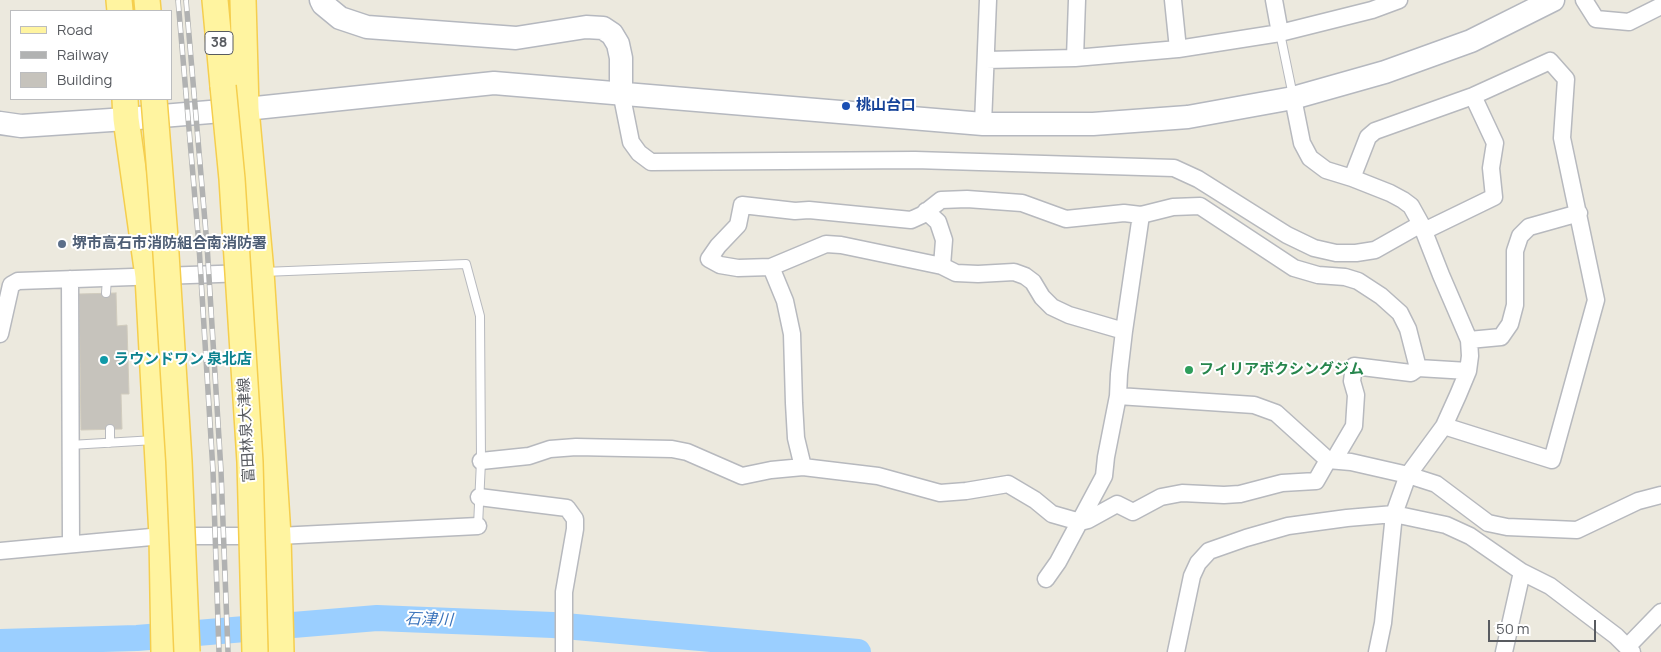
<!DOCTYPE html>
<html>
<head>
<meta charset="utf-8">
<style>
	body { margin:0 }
	#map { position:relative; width:1661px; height:652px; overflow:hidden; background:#ece9de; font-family:Manrope,sans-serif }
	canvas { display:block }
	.legend { position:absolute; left:10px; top:10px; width:162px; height:90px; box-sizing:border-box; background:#fff; border:1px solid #bcbdbf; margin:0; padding:6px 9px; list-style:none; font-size:15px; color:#585b60 }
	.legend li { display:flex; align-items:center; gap:10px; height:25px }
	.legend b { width:25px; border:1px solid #bcbdbf }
	.scale { position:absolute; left:1488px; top:620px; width:108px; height:22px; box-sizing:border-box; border:2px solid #585b60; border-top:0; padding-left:6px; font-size:15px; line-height:18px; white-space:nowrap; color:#585b60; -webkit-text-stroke:4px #fff; paint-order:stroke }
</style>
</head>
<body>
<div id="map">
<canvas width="1661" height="652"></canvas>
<ul class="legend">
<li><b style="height:6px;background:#fff4a0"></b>Road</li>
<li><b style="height:6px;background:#b1b2b2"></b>Railway</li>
<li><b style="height:14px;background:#c6c3bc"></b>Building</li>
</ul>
<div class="scale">50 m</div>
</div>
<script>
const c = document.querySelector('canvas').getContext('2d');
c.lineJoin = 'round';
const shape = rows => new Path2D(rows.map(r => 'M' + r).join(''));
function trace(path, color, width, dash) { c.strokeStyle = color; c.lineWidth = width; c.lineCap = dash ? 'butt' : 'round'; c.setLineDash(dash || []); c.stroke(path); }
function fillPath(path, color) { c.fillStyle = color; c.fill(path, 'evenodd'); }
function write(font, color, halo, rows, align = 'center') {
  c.font = font + ' Manrope,"Noto Sans JP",sans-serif'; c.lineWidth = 4; c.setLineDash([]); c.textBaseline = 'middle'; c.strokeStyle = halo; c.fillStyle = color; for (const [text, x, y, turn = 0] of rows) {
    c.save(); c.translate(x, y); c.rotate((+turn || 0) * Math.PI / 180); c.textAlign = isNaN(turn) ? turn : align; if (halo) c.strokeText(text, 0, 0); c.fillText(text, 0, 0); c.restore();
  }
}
trace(shape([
	[0,642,137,638,377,618,553,625,858,652]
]), '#9bcfff', 26);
const building = shape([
	[116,293,117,326,127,325,129,394,121,394,122,429,81,430,79,294,116,293]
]);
fillPath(building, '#c6c3bc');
trace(building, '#d0cbbd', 1);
const lane = shape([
	[1280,33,1293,96],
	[263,272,466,264,480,316,481,461,478,526],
	[106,293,107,278],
	[110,443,110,429],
	[70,445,155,440]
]);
const street = shape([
	[1173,0,1178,49],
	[1274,0,1280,33],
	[1584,0,1596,19,1629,22,1661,6],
	[1075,58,1077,0],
	[986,60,1075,58,1178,49,1280,33,1372,10,1399,0],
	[621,92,631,142,639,153,651,162,915,160,1174,168,1198,179,1287,235,1314,248,1336,253,1356,253,1375,250,1421,224],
	[1293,98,1302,143,1310,158,1326,170,1352,178,1390,193,1403,200,1411,206,1421,224,1441,275,1469,340,1470,356,1468,371,1458,395,1444,426,1408,475,1394,514,1383,623,1377,652],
	[983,124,988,0],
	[1352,178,1368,137,1375,131,1473,96,1550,61,1566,79,1562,138,1596,300,1552,460,1444,426],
	[926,211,938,222,944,240,942,266],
	[1141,215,1124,331,1119,374,1118,396,1254,405,1276,413,1328,460,1351,462,1408,475,1436,484,1488,523,1507,527,1577,530,1638,501,1661,495],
	[1424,231,1494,197,1491,168,1495,143,1473,96],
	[771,267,785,301,792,334,794,403,796,438,803,467],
	[70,279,71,544],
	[1124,331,1069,315,1052,307,1042,297,1033,282,1025,276,1014,272,978,274,956,273,942,266,841,245,826,244,771,267,738,268,720,265,709,259,718,246,738,225,742,205,795,211,809,210,911,220,922,215,941,200,967,199,1022,203,1066,219,1124,213,1141,215,1173,207,1200,206,1294,268,1318,275,1345,277,1358,281,1381,296,1400,313,1408,329,1418,368,1468,371],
	[0,334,11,285,18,281,247,273],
	[1469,340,1501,337,1510,324,1515,305,1515,251,1520,236,1529,227,1579,213],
	[1334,460,1354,426,1356,395,1352,381,1354,366,1411,373,1418,368],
	[481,461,529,456,550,449,576,447,672,449,687,452,742,476,771,470,803,467,878,476,940,493,966,491,1008,484,1035,500,1052,514,1080,522,1088,520,1117,504,1133,512,1161,497,1182,493,1224,495,1240,494,1282,483,1316,481,1328,460],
	[479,497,567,508,575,519,575,529,564,592,564,652],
	[0,551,162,536,278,536,478,526],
	[1046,579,1058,562,1104,476,1106,457,1118,396],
	[1627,647,1661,612],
	[1176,652,1192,576,1198,563,1209,551,1246,538,1288,526,1347,518,1394,514,1446,525,1470,536,1522,572,1550,586,1616,636,1632,652],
	[1504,652,1522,572]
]);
const secondary = shape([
	[321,0,323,4,340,18,367,27,516,38,586,27,603,28,612,34,618,44,621,58,621,92],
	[0,123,21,126,126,119,246,109,494,83,983,124,1093,124,1188,117,1293,98,1385,72,1471,41,1553,0]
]);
const primary = shape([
	[119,0,120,11],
	[147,0,148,11],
	[215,0,223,86],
	[243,0,246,109,261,272,278,536,281,652],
	[125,99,126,119,148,276,162,536,164,652]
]);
trace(lane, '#b7b9be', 10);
trace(street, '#b7b9be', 19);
trace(secondary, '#b5b8bf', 25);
trace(primary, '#f5ce4e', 28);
trace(lane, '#fff', 8);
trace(street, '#fff', 16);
trace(secondary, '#fff', 22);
trace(primary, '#fff4a0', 25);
const rail = shape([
	[178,0,199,246,213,471,219,652],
	[186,0,207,245,221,471,228,652]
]);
trace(rail, '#b1b2b2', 5.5);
trace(rail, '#fff', 4, [11]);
const primaryBridge = shape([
	[223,86,232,179,250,462,255,652],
	[154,99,165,238,179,461,187,652]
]);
trace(primaryBridge, '#f5ce4e', 28, []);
trace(primaryBridge, '#fff4a0', 25);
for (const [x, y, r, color] of [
	[846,106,5,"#1a4fb4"],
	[62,244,5,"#5c6f8a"],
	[104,360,5,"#0f9aa8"],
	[1189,370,5,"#2e9e5b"]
]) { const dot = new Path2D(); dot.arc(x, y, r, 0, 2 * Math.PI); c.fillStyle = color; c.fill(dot); trace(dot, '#fff', 2); }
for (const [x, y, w] of [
	[219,43,28]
]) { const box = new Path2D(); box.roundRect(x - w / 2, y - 11.5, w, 23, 4); c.fillStyle = '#fff'; c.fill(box); trace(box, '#585b60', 1); }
write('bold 14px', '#585b60', null, [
	["38",219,43]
]);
write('bold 15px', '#164399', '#fff', [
	["桃山台口",856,106]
], 'left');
write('bold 15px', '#4e5e75', '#fff', [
	["堺市高石市消防組合南消防署",72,244]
], 'left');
write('bold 15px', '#0d838f', '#fff', [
	["ラウンドワン 泉北店",114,360]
], 'left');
write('bold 15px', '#27864d', '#fff', [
	["フィリアボクシングジム",1199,370]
], 'left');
write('15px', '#585b60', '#fff', [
	["富田林泉大津線",247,430,-93]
]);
write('italic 16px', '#3973bc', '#fff', [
	["石津川",429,620,2]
]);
</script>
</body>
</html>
